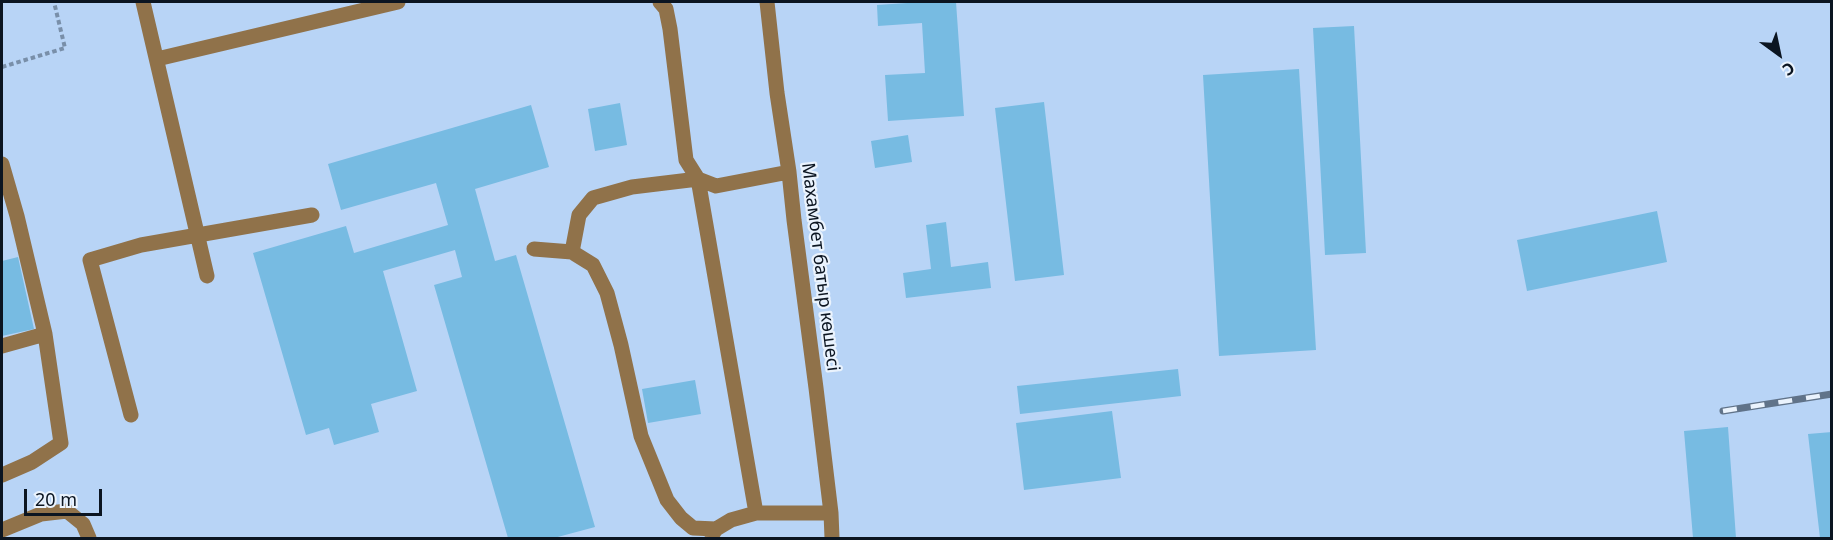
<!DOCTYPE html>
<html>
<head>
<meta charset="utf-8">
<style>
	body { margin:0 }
	#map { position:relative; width:1833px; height:540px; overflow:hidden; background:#b8d4f6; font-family:"Noto Sans",sans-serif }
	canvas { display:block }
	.frame { position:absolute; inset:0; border:3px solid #0b1521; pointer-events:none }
	.north { position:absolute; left:1749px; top:24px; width:60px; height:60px; -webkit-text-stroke:4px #eaf3fd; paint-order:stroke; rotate:147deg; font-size:16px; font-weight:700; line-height:24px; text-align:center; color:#0b1521 }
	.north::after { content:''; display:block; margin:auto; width:21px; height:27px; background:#0b1521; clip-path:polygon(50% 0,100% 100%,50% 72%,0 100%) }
	.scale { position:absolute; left:24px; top:489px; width:78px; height:27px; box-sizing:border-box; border:3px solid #0b1521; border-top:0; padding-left:8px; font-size:18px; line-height:21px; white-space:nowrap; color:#0b1521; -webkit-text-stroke:4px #eaf3fd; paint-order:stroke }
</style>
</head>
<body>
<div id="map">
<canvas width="1833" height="540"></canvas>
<div class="frame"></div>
<div class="north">С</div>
<div class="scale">20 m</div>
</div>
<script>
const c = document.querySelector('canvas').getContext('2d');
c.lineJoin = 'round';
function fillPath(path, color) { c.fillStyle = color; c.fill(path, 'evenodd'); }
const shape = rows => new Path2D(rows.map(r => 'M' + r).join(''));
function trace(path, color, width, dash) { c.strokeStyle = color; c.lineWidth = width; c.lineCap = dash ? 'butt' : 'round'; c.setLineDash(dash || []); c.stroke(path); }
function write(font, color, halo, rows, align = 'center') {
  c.font = font + ' "Noto Sans",sans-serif'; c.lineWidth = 4.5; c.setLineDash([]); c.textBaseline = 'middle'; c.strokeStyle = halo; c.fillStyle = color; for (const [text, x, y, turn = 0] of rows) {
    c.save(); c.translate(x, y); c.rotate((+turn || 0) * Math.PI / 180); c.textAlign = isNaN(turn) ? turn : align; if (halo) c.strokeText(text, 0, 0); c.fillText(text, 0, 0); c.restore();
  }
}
fillPath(shape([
	[922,2,956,2,964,116,888,121,885,75,925,73,922,23,878,26,877,5],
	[1354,26,1366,253,1325,255,1313,28],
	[1299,69,1316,350,1219,356,1203,75],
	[1044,102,1064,275,1015,281,995,108],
	[620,103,627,145,595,151,588,109],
	[531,105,549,167,475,189,495,261,516,255,595,527,554,538,508,538,434,285,462,277,455,250,383,271,417,391,371,404,379,432,334,445,329,428,306,435,253,253,346,226,354,253,448,225,436,183,341,210,328,164],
	[908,135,912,162,875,168,871,141],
	[1657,211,1667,262,1527,291,1517,240],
	[946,222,951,267,988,262,991,288,906,298,903,273,931,269,926,225],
	[18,257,34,329,2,336,2,261],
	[1178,369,1181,396,1020,414,1017,386],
	[695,380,701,414,648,423,642,389],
	[1112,411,1121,478,1024,490,1016,423],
	[1728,427,1736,538,1693,538,1684,431],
	[1832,432,1832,538,1820,538,1808,434]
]), '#77bbe2');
trace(shape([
	[2,67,65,48,54,2]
]), '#798fa9', 4, [4.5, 3]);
trace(shape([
	[143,2,207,276],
	[660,2,666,9,670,29,686,160,698,179,716,186,789,172],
	[767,2,777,93,789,172,794,220,816,388,831,513,832,538],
	[157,59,398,2],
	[2,164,17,216,45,334,61,443,32,462,2,475],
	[534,249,572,252,593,265,607,293,621,345,641,436,667,500,681,518,693,528,716,529],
	[572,252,579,215,593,198,632,187,698,179,756,513],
	[2,346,45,334],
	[131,415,90,260,141,245,312,215],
	[2,530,41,514,67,511,83,524,89,538],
	[712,535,716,529,731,520,756,513,831,513]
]), '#90724a', 15);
const rail = shape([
	[1723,411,1832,394]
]);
trace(rail, '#607389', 7);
trace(rail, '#eaf3fd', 4.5, [14]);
write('18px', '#0b1521', '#eaf3fd', [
	["Махамбет батыр көшесі",820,267,83]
]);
</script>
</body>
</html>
